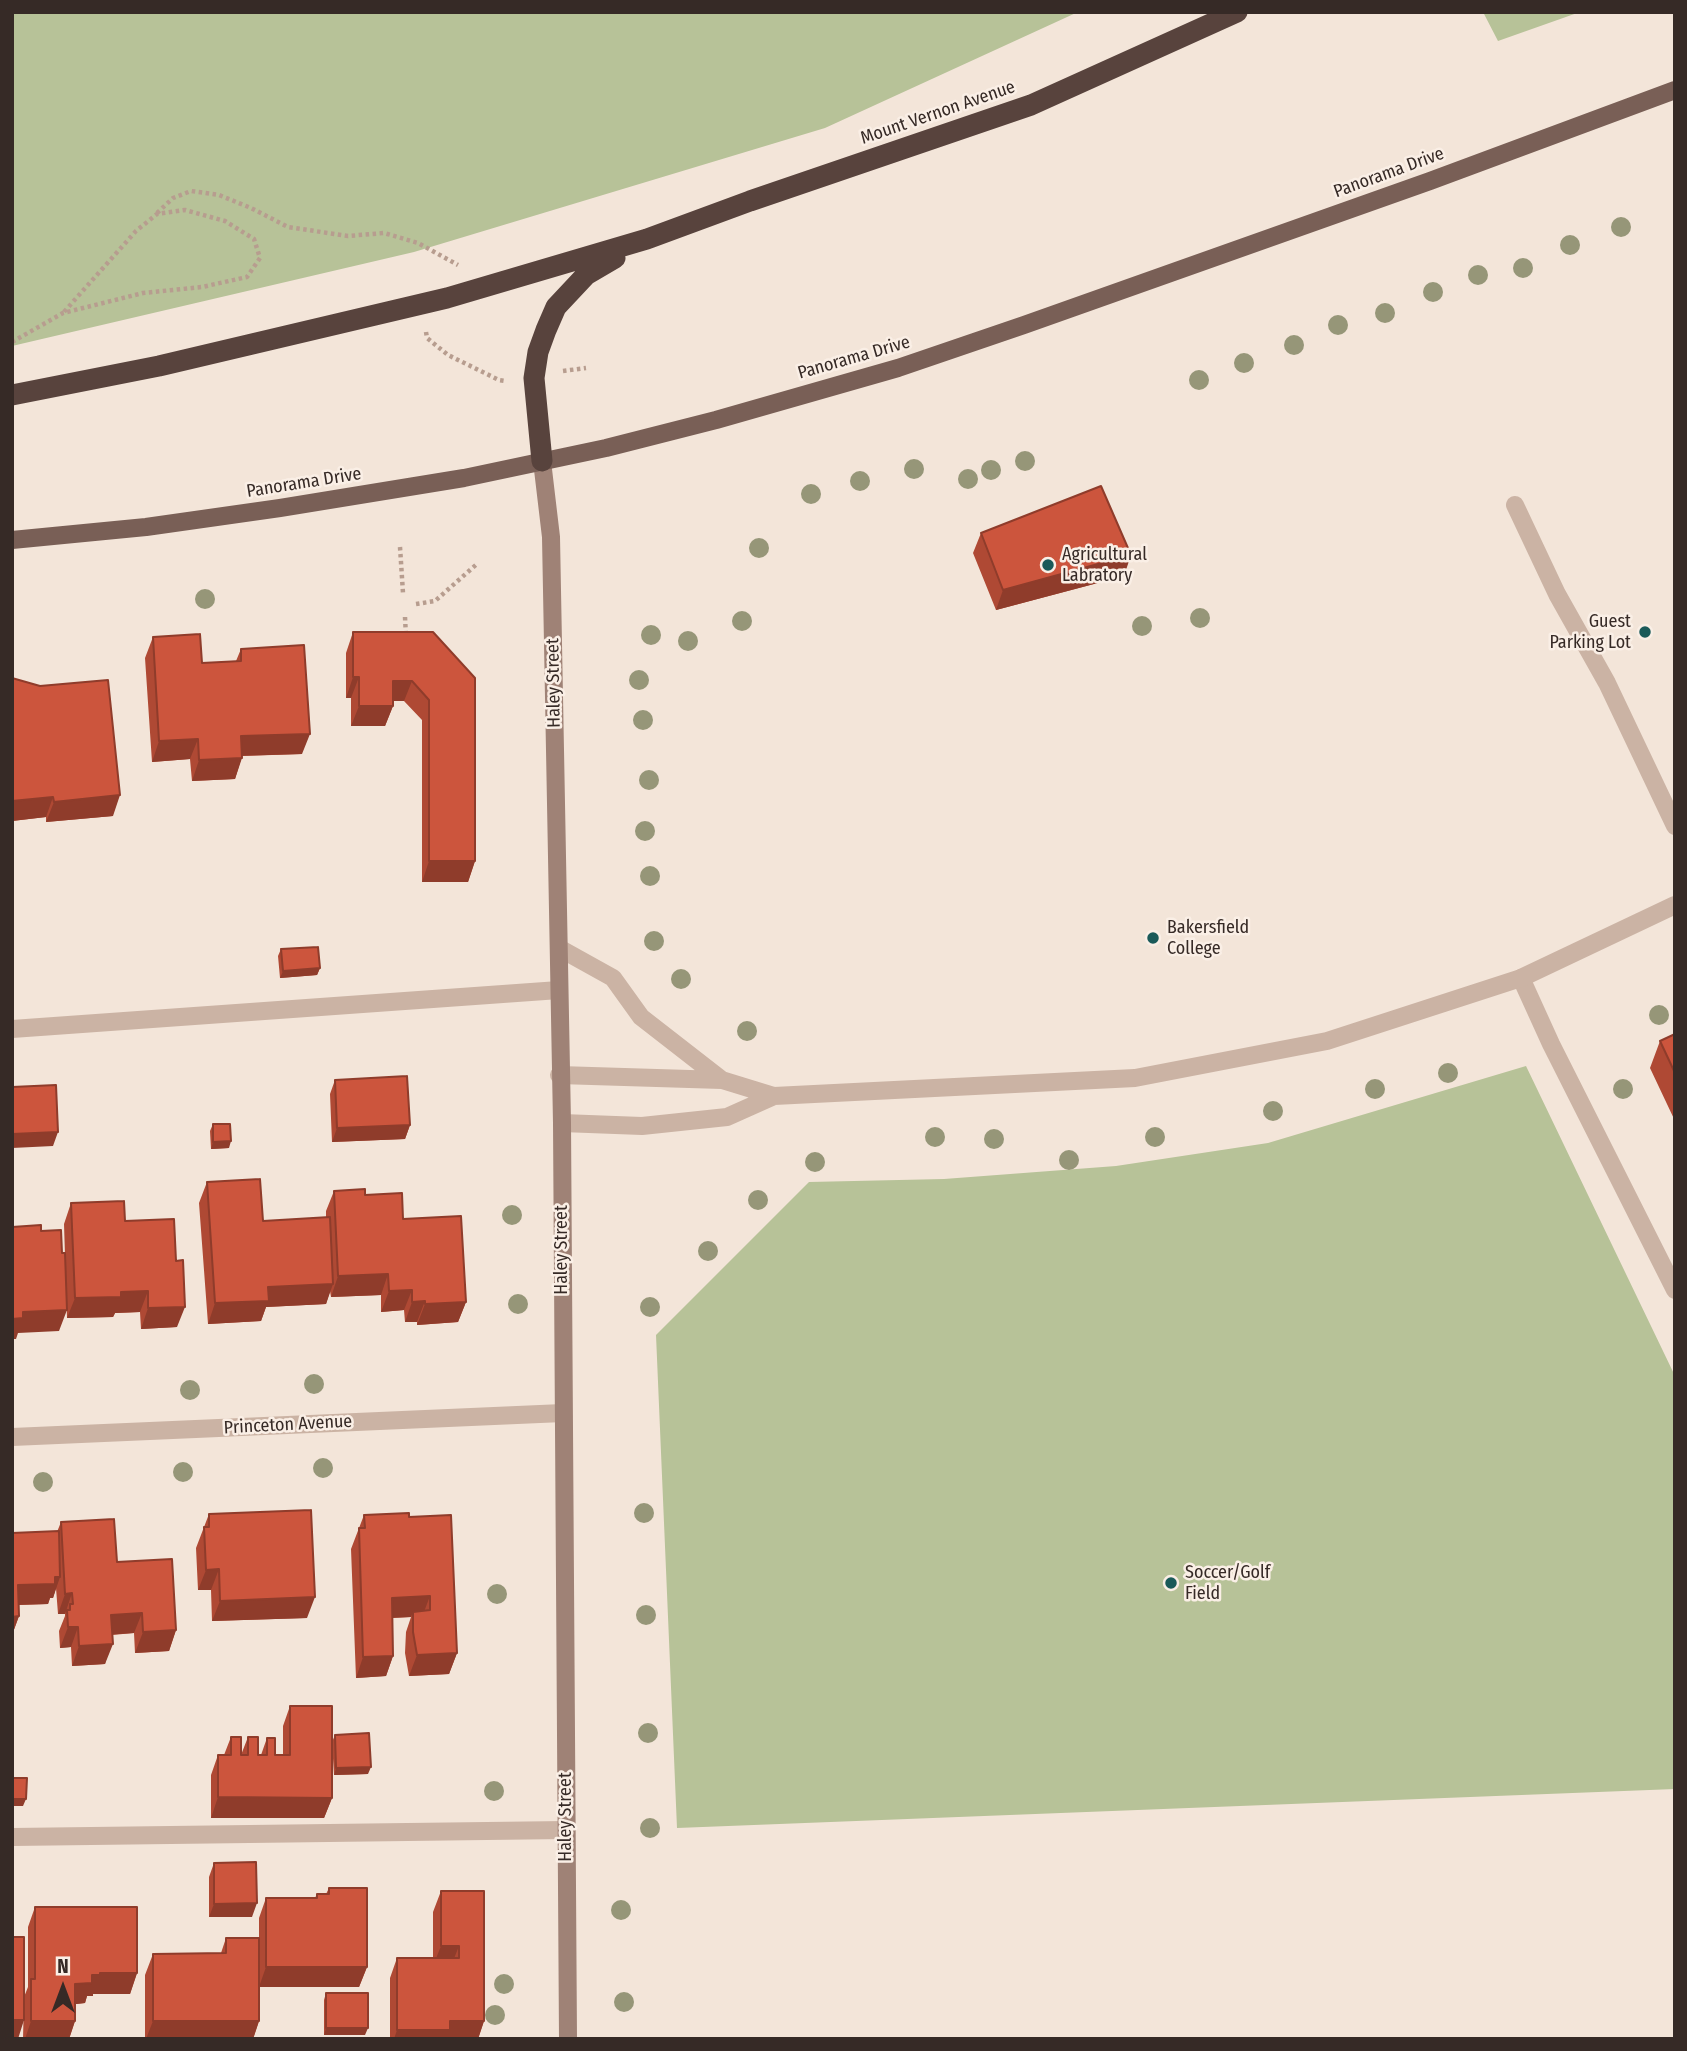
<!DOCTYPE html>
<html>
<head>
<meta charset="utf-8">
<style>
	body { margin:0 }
	#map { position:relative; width:1687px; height:2051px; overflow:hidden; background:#f3e5d9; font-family:"Fira Sans Condensed",sans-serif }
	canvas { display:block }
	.frame { position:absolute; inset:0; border:14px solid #362a26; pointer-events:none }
	.north { position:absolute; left:28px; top:1953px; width:70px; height:70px; -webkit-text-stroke:5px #faefe6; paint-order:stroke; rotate:0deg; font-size:19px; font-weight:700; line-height:28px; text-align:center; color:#362a26 }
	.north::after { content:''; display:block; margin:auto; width:24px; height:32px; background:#362a26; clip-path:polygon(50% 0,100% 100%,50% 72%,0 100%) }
</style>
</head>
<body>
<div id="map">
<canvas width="1687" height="2051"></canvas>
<div class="frame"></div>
<div class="north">N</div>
</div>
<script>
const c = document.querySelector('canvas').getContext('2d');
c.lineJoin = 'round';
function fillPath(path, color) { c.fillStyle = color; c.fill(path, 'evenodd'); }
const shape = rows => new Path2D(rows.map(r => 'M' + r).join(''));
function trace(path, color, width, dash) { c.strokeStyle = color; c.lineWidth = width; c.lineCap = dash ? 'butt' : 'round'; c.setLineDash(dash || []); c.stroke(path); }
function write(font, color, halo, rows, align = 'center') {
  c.font = font + ' "Fira Sans Condensed",sans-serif'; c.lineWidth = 5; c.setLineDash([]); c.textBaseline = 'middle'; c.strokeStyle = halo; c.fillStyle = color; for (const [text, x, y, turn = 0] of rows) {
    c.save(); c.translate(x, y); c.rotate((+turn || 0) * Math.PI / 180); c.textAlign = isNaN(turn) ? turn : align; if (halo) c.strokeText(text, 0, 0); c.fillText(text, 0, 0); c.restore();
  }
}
fillPath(shape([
	[12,12,1078,12,825,128,414,252,12,346],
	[1483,12,1580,12,1498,41],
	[1526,1066,1675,1376,1675,1789,677,1828,656,1335,809,1182,944,1179,1116,1166,1268,1143]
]), '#b7c298');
trace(shape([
	[157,213,173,198,191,191,219,195,251,208,288,227,348,236,384,233,418,243,458,265],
	[426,332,427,338,448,355,499,380,506,381],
	[12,342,63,313,143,293,202,287,247,277,260,258,254,239,225,221,185,210,157,214,136,231,63,313],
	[563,371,586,368],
	[400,547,403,593],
	[416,604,435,601,478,563],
	[405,617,406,637]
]), '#b79d8f', 4.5, [3.5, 3.5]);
trace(shape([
	[1515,505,1557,594,1607,683,1675,826],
	[1521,978,1551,1044,1675,1290],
	[12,1029,559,990],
	[12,1837,566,1830]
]), '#cbb3a4', 18);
trace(shape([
	[559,948,613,978,641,1017,722,1080],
	[559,1075,722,1080,774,1096,1135,1078,1327,1041,1521,978,1675,905],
	[562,1123,642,1126,727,1117,774,1096],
	[12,1437,563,1413]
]), '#cbb3a4', 18);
trace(shape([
	[542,461,551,537,562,1123,568,2039]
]), '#9f8276', 18);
trace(shape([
	[12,540,146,527,280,508,464,478,606,448,716,420,898,368,1024,325,1430,181,1675,90]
]), '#795f56', 18);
trace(shape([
	[12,395,159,366,447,298,647,239,750,201,1031,105,1237,12],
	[542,461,534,378,538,352,546,330,556,307,586,275,615,258]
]), '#58433d', 21);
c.fillStyle = '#969678';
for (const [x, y] of [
	[1621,227],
	[1570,245],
	[1523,268],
	[1478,275],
	[1433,292],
	[1385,313],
	[1338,325],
	[1294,345],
	[1244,363],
	[1199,380],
	[1025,461],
	[914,469],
	[991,470],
	[968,479],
	[860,481],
	[811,494],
	[759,548],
	[205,599],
	[1200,618],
	[742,621],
	[1142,626],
	[651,635],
	[688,641],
	[639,680],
	[643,720],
	[649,780],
	[645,831],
	[650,876],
	[654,941],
	[681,979],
	[1659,1015],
	[747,1031],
	[1448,1073],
	[1375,1089],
	[1623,1089],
	[1273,1111],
	[935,1137],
	[1155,1137],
	[994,1139],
	[1069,1160],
	[815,1162],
	[758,1200],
	[512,1215],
	[708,1251],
	[518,1304],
	[650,1307],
	[314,1384],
	[190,1390],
	[323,1468],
	[183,1472],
	[43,1482],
	[644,1513],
	[497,1594],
	[646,1615],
	[648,1733],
	[494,1791],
	[650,1828],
	[621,1910],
	[504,1984],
	[624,2002],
	[495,2015]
]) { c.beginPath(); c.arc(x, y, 10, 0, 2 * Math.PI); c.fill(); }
fillPath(shape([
	[981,533,1124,576,996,610,973,553],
	[353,632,433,632,475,861,468,882,422,882,422,720,404,701,393,701,393,706,385,726,351,726,351,698,346,698,346,653],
	[153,637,202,663,236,661,241,649,302,754,242,756,235,779,192,781,190,759,152,762,145,658],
	[12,678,113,816,46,822,46,817,12,821],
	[281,949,320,968,317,975,280,978,278,956],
	[1675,1034,1675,1121,1650,1068,1660,1041],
	[335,1080,410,1125,405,1139,332,1142,330,1094],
	[213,1124,229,1148,211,1149,210,1131],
	[207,1182,263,1221,326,1217,326,1211,334,1191,365,1195,403,1219,466,1302,458,1322,417,1325,417,1322,405,1322,404,1310,381,1312,381,1295,331,1297,330,1291,326,1304,266,1307,261,1321,208,1324,199,1203],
	[71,1203,125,1221,177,1327,141,1329,140,1312,115,1313,113,1317,67,1318,64,1224],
	[209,1514,307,1618,212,1621,211,1590,198,1590,196,1548],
	[364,1515,409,1517,457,1653,449,1674,409,1676,405,1653,406,1632,411,1617,393,1618,393,1656,386,1676,356,1678,351,1549],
	[61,1522,117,1562,176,1630,169,1651,135,1653,134,1633,112,1635,105,1664,72,1666,71,1647,60,1648,59,1631,65,1616,65,1614,58,1614,56,1588,53,1598,50,1598,48,1604,19,1605,19,1616,12,1635,12,1533,57,1532],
	[290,1706,332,1798,324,1818,211,1818,211,1775,218,1755,224,1755,231,1737,241,1755,248,1737,258,1755,261,1755,267,1738,275,1755,283,1755,283,1726],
	[335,1735,368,1774,334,1775,332,1742],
	[214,1863,252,1917,209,1917,209,1877],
	[329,1888,367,1967,359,1987,259,1987,259,2021,253,2039,145,2039,145,1975,153,1954,221,1953,226,1938,259,1938,259,1918,266,1898,315,1898,317,1894,326,1894],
	[441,1891,484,2021,478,2039,390,2039,390,1978,397,1958,433,1958,433,1912],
	[35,1907,137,1973,130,1994,93,1994,93,1996,87,1996,85,2003,75,2004,75,2021,69,2039,23,2039,24,1997,28,1987,28,1927],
	[326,1993,365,2035,324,2035,324,2000]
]), '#af4934');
fillPath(shape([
	[1131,555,1124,576,996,610,1003,590],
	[353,677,359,677,351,698,346,698],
	[393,681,412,681,404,701,385,701],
	[359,706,393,706,385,726,351,726],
	[310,734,302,754,233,756,241,736],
	[198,739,190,759,152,762,159,741],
	[242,758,235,779,192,781,199,760],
	[120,795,113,816,46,822,54,802],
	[53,797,46,817,12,821,12,801],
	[429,861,475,861,468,882,422,882],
	[320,968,317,975,280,978,283,971],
	[410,1125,405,1139,332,1142,337,1128],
	[58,1132,53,1146,12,1148,12,1134],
	[231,1141,229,1148,211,1149,213,1142],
	[388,1274,381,1295,331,1297,338,1276],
	[333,1284,326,1304,266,1307,261,1321,208,1324,215,1303,268,1287],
	[412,1290,404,1310,381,1312,389,1291],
	[148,1291,140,1312,115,1313,113,1317,67,1318,75,1298,121,1292],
	[425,1301,417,1322,405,1322,412,1302],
	[466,1302,458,1322,417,1325,425,1304],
	[185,1307,177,1327,141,1329,148,1308],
	[67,1310,59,1331,18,1333,16,1339,12,1339,12,1319,23,1312],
	[219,1569,211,1590,198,1590,206,1570],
	[55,1577,60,1577,53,1598,50,1598,48,1604,12,1605,18,1585],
	[72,1593,65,1614,58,1614,65,1594],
	[430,1596,422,1617,413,1612,411,1617,385,1618,392,1598],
	[315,1597,307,1618,212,1621,220,1601],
	[142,1613,134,1633,104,1635,111,1615],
	[19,1616,12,1635,12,1617],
	[68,1627,78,1627,71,1647,60,1648],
	[176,1630,169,1651,135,1653,143,1632],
	[113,1644,105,1664,72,1666,79,1646],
	[457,1653,449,1674,409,1676,417,1655],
	[393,1656,386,1676,356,1678,363,1657],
	[371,1767,368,1774,334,1775,336,1768],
	[218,1797,332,1798,324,1818,211,1818],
	[12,1799,26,1799,23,1806,12,1806],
	[257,1903,252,1917,209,1917,214,1904],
	[441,1946,459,1946,451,1966,433,1966],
	[266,1967,367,1967,359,1987,259,1987],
	[100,1973,137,1973,130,1994,93,1994,93,1996,87,1996,85,2003,68,2005,75,1984,92,1975],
	[12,2020,24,2020,18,2039,12,2039],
	[31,2021,75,2021,69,2039,25,2039],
	[153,2021,259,2021,253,2039,146,2039],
	[450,2021,484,2021,478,2039,394,2039,397,2030],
	[326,2028,368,2028,365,2035,324,2035]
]), '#8f3c2b');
const building = shape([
	[1101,486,1131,555,1003,590,981,533,1101,486],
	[353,632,433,632,475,678,475,861,429,861,429,700,412,681,393,681,393,706,359,706,359,677,353,677,353,632],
	[200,634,202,663,241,661,241,649,304,645,310,734,241,736,242,758,199,760,198,739,159,741,153,637,200,634],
	[12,678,40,686,108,680,120,795,54,802,53,797,12,801,12,678],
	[318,947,320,968,283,971,281,949,318,947],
	[1675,1034,1675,1073,1660,1041,1675,1034],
	[407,1076,410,1125,337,1128,335,1080,407,1076],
	[56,1085,58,1132,12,1134,12,1087,56,1085],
	[213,1124,230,1124,231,1141,213,1142,213,1124],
	[260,1179,263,1221,330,1217,333,1284,268,1287,269,1301,215,1303,207,1182,260,1179],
	[365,1189,365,1195,402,1193,403,1219,461,1216,466,1302,425,1304,425,1301,412,1302,412,1290,389,1291,388,1274,338,1276,334,1191,365,1189],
	[124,1201,125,1221,174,1219,176,1261,183,1260,185,1307,148,1308,148,1291,121,1292,121,1297,75,1298,71,1203,124,1201],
	[41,1225,41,1231,61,1230,62,1253,65,1253,67,1310,23,1312,23,1318,12,1319,12,1227,41,1225],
	[311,1510,315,1597,220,1601,219,1569,206,1570,204,1527,209,1527,209,1514,311,1510],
	[409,1513,409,1517,451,1515,457,1653,417,1655,413,1632,413,1612,430,1610,430,1596,392,1598,393,1656,363,1657,359,1528,365,1528,364,1515,409,1513],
	[114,1519,117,1562,172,1559,176,1630,143,1632,142,1613,111,1615,113,1644,79,1646,78,1627,68,1627,67,1610,70,1610,70,1604,73,1604,72,1593,65,1594,61,1522,114,1519],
	[59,1531,60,1577,55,1577,55,1584,18,1585,19,1616,12,1617,12,1533,59,1531],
	[290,1706,332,1706,332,1798,218,1797,218,1755,231,1755,231,1737,241,1737,241,1755,248,1755,248,1737,258,1737,258,1755,267,1755,267,1738,275,1738,275,1755,290,1755,290,1706],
	[369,1733,371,1767,336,1768,335,1735,369,1733],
	[12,1778,27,1778,26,1799,12,1799,12,1778],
	[256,1862,257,1903,214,1904,214,1863,256,1862],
	[329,1888,367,1888,367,1967,266,1967,266,1898,317,1898,317,1894,329,1894,329,1888],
	[441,1891,484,1891,484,2021,450,2021,450,2030,397,2030,397,1958,459,1958,459,1946,441,1946,441,1891],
	[35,1907,137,1907,137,1973,100,1973,100,1975,92,1975,92,1983,75,1984,75,2021,31,2021,31,1979,35,1979,35,1907],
	[12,1937,24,1937,24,2020,12,2020,12,1937],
	[226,1938,259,1938,259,2021,153,2021,153,1954,226,1953,226,1938],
	[326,1993,368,1993,368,2028,326,2028,326,1993]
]);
fillPath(building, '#cc553d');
trace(building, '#8f3c2b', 2);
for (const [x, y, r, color] of [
	[1048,565,7,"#1a5a59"],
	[1645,632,7,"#1a5a59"],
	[1153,938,7,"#1a5a59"],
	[1171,1583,7,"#1a5a59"]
]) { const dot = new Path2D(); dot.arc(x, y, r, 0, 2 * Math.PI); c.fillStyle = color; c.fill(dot); trace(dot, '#faefe6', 2.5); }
write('18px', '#362a26', '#faefe6', [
	["Mount Vernon Avenue",938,113,-19],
	["Panorama Drive",1389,173,-20],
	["Panorama Drive",854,358,-16],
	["Panorama Drive",304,483,-9],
	["Haley Street",554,683,-91],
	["Haley Street",562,1250,-90],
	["Princeton Avenue",288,1425,-3],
	["Haley Street",566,1817,-90]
]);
write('18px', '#362a26', '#faefe6', [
	["Agricultural",1062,555],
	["Labratory",1062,576],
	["Guest",1631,622,"right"],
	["Parking Lot",1631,643,"right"],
	["Bakersfield",1167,928],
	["College",1167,949],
	["Soccer/Golf",1185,1573],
	["Field",1185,1594]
], 'left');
</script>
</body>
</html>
